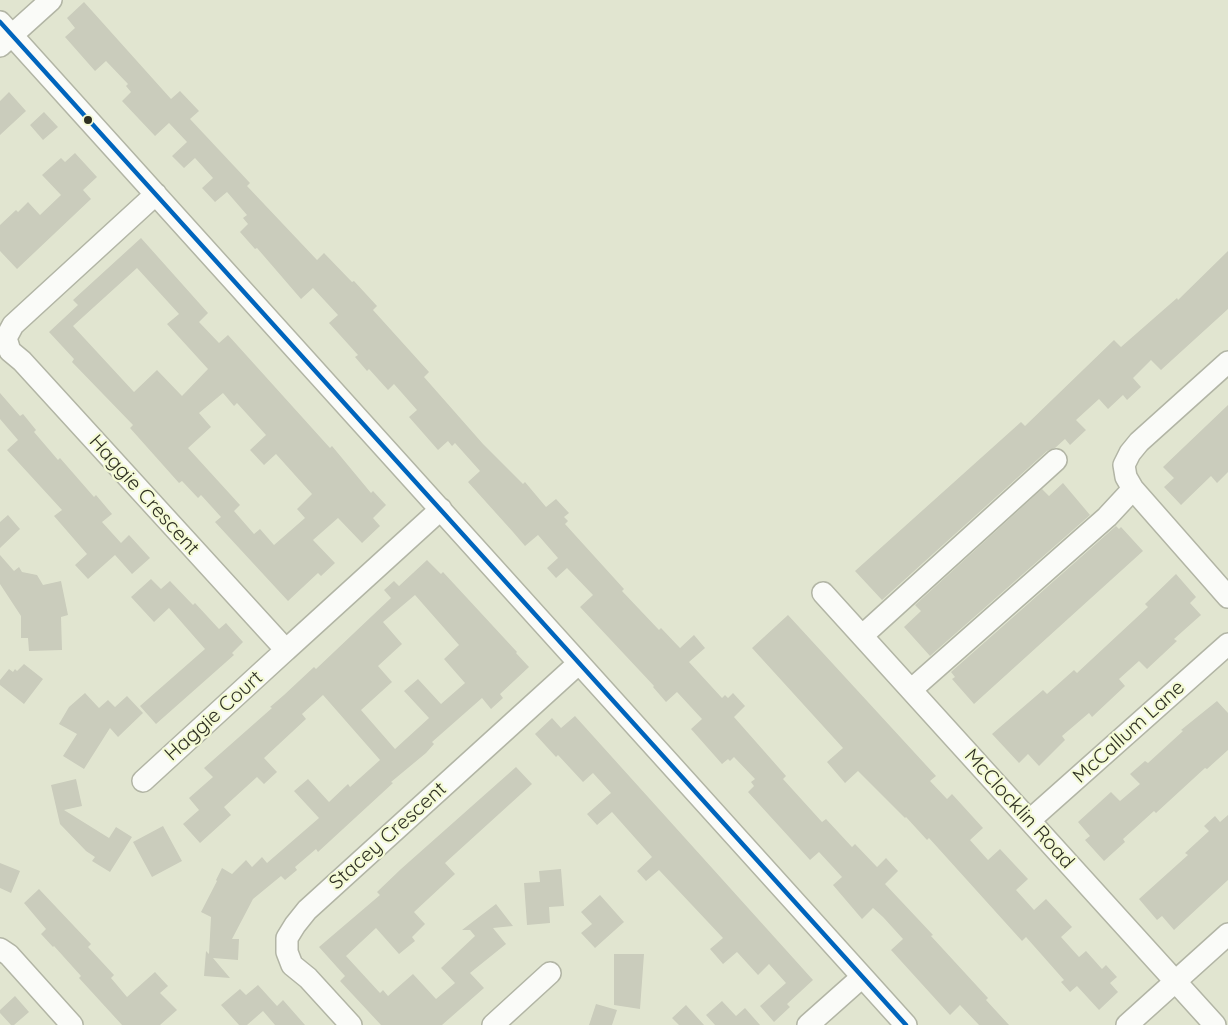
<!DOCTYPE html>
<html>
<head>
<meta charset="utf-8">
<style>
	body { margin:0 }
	canvas { display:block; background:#e1e5d0 }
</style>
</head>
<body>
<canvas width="1228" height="1025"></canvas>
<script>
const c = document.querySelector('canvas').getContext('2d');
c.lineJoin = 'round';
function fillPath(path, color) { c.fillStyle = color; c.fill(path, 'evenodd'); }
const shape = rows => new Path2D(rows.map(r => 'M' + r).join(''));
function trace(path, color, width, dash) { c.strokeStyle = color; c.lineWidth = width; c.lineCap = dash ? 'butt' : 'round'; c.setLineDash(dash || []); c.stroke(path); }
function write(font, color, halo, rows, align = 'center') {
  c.font = font + ' Quicksand,sans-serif'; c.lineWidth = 4.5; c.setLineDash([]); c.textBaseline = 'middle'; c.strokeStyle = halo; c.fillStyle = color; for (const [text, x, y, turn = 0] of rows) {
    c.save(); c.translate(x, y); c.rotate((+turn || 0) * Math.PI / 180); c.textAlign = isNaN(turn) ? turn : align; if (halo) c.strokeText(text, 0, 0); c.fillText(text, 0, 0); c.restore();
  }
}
fillPath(shape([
	[84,2,171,99,180,91,199,111,190,119,250,183,247,186,317,260,324,253,352,282,354,281,377,306,373,310,429,372,424,377,483,444,523,484,525,482,546,507,556,499,569,513,564,517,568,521,565,524,624,589,622,591,659,630,661,628,680,648,694,635,705,648,689,662,722,698,725,695,728,698,733,693,745,706,734,717,786,776,783,779,822,822,826,819,852,847,855,844,877,867,886,858,898,871,885,884,933,935,931,936,988,998,986,1000,1009,1025,979,1025,960,1005,950,1015,891,950,903,939,883,917,873,908,862,919,833,885,842,877,819,852,810,860,748,792,754,786,751,782,755,779,734,757,730,761,728,759,722,764,691,729,702,719,677,692,666,702,653,687,654,686,580,607,593,595,567,568,556,578,547,568,558,558,538,535,525,546,513,532,468,482,480,471,455,443,452,446,448,441,438,450,409,417,417,410,394,384,388,390,369,369,367,371,355,357,358,355,329,323,338,315,313,288,301,299,257,248,255,249,240,232,248,224,243,218,247,215,227,192,215,202,202,188,213,178,195,158,184,168,172,156,187,142,169,123,155,136,122,101,131,92,126,86,128,84,106,61,95,71,65,37,75,28,67,18],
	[9,92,26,111,0,135,0,101],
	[44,112,58,127,43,140,30,125],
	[75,153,97,177,83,190,91,199,17,269,0,251,0,225,16,210,18,212,28,202,40,215,61,195,42,175,61,158,65,162],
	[141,238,208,313,199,322,219,343,228,335,330,448,332,446,371,493,373,491,386,505,373,518,380,526,362,543,338,518,313,540,335,563,321,576,318,573,288,601,215,522,221,517,201,495,198,498,182,481,179,483,130,428,133,425,72,362,74,359,49,332,78,305,73,300],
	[137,268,179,314,167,324,208,369,182,396,157,370,134,392,73,326],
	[223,393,234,406,237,403,266,435,250,450,264,465,276,454,312,494,297,509,305,518,274,545,260,529,254,534,234,511,240,505,188,448,211,427,199,413],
	[1228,251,1228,309,1161,370,1151,360,1133,378,1141,387,1127,400,1123,395,1108,409,1099,399,1076,420,1086,430,1070,445,1065,439,1055,448,1047,451,882,600,855,571,1021,422,1025,426,1114,340,1121,347,1177,298,1178,300],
	[0,393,20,416,23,414,36,430,34,432,58,460,60,458,94,497,96,495,112,514,102,522,121,543,129,535,150,558,132,574,115,555,88,579,75,565,87,554,54,516,62,510,7,450,18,440,0,419],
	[1228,405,1228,472,1217,483,1211,476,1181,505,1164,487,1174,478,1163,467],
	[1063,483,1090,515,930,656,904,627,921,611,915,605,1042,489,1049,496],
	[8,515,20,529,0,548,0,522],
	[1116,526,1119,529,1121,527,1143,551,974,704,952,679,955,677,951,672],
	[0,555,14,571,19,567,22,572,37,575,43,585,61,581,68,615,61,617,62,650,29,651,28,638,21,638,21,616,0,584],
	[427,560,441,574,443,572,517,652,516,653,529,667,500,694,503,698,491,709,482,698,432,742,434,744,426,753,391,782,393,783,318,852,316,849,295,867,297,870,285,880,281,876,253,899,232,939,239,939,238,960,213,958,230,978,204,976,206,951,209,954,211,917,201,912,217,881,216,880,222,868,232,874,246,860,252,867,262,857,267,863,319,818,294,791,308,779,329,802,348,784,350,787,380,760,323,695,302,714,306,719,264,758,277,772,264,784,257,777,224,807,231,815,200,843,183,824,199,810,189,798,213,777,204,768,272,708,270,707,284,695,314,667,316,669,391,598,384,590,394,581,399,586],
	[415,595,459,645,444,659,465,683,441,704,418,679,404,691,429,718,395,749,361,710,392,682,378,666,402,644,383,622],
	[1176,574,1196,597,1190,603,1201,615,1174,639,1177,641,1147,669,1139,661,1119,679,1125,686,1092,717,1089,713,1062,736,1065,740,1039,766,1028,754,1019,763,992,734,1043,690,1047,694,1074,670,1077,673,1148,607,1145,604],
	[151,579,161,589,170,581,193,605,195,603,219,629,226,623,243,642,232,653,234,655,156,724,140,706,205,649,169,608,154,622,131,597],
	[788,615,936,776,930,781,947,799,952,794,983,828,970,840,988,860,1000,849,1028,879,1016,890,1034,910,1046,899,1072,927,1061,937,1079,957,1086,951,1102,969,1106,965,1117,977,1110,983,1118,992,1099,1010,1077,986,1070,992,1061,982,1064,980,1026,937,1022,941,929,838,927,840,906,817,905,818,858,771,845,783,827,762,843,748,752,648],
	[24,664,43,679,24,704,0,685,0,680,9,669,13,672,15,669,17,671],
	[85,693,99,708,108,700,115,707,127,696,143,713,118,737,110,728,84,769,63,756,77,734,59,724,69,707],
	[1217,701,1228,713,1228,750,1207,769,1205,768,1156,813,1154,811,1123,839,1125,842,1104,861,1085,840,1090,836,1078,822,1111,792,1120,801,1140,784,1130,774,1145,761,1148,763,1183,731,1181,730],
	[575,716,813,980,787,1004,790,1007,774,1022,760,1006,786,983,769,964,758,975,737,952,723,964,710,949,723,938,659,870,646,881,637,871,652,857,612,812,597,825,587,814,611,793,593,773,583,782,558,755,556,757,535,734,552,718,561,728],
	[516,767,532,784,445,863,455,874,414,912,425,924,412,937,415,941,399,954,376,928,346,956,380,993,383,990,388,996,413,974,436,999,455,983,441,968,475,936,470,930,462,930,496,904,513,926,493,928,506,944,470,973,484,988,442,1025,381,1025,340,981,345,976,319,947,380,895,377,892,401,869],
	[76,779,82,806,64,810,109,838,116,827,132,837,110,872,92,861,95,857,86,851,60,824,51,785],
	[1228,815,1228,880,1174,930,1162,916,1157,920,1139,899,1188,855,1185,853,1209,831,1204,826,1215,816,1220,822],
	[163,826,182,861,152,877,133,842],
	[0,863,20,871,11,893,0,888],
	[561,869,564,906,549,907,550,923,527,925,524,883,540,882,539,871],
	[39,889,91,944,88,947,114,975,111,978,127,997,155,972,168,986,160,993,177,1010,160,1025,122,1025,79,978,81,976,54,946,53,947,41,934,46,929,24,903],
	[600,895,624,922,595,948,581,933,592,924,581,912],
	[614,954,644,954,640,1009,614,1005],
	[258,985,277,1006,283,1000,305,1025,275,1025,263,1011,247,1025,239,1025,221,1005,240,989,246,995],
	[15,996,29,1012,14,1025,11,1025,0,1013,0,1010],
	[722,1001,736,1016,745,1008,760,1025,715,1025,706,1015],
	[596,1004,617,1010,612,1025,589,1025],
	[686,1005,704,1025,679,1025,672,1018]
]), '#caccbc');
const minor = shape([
	[0,22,906,1025],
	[0,46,51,0],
	[156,194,13,325,6,338,10,351,22,361,286,650,441,509],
	[1228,362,1139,442,1130,453,1124,465,1126,477,1133,489,1228,597],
	[823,593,1215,1025],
	[863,635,1056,460],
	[912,689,1107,517,1133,489],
	[143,781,286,650],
	[1030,820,1228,644],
	[0,949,9,955,72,1025],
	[351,1025,308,978,292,965,287,952,287,938,295,925,307,910,579,663],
	[493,1025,550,973],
	[808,1025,862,977],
	[1127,1025,1228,934]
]);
trace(minor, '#b2b5a5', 24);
trace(minor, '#fafbf8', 21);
trace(shape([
	[0,22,906,1025]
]), '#0065bd', 4.5);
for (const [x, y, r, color] of [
	[88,120,5,"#2e3022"]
]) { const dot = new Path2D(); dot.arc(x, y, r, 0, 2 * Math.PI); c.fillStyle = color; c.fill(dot); trace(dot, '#f4fad5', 2); }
write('20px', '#2e3022', '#f4fad5', [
	["Haggie Crescent",144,495,48],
	["Haggie Court",214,716,-42],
	["McCallum Lane",1129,732,-42],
	["McClocklin Road",1019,809,48],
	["Stacey Crescent",388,836,-42]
]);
</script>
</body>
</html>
